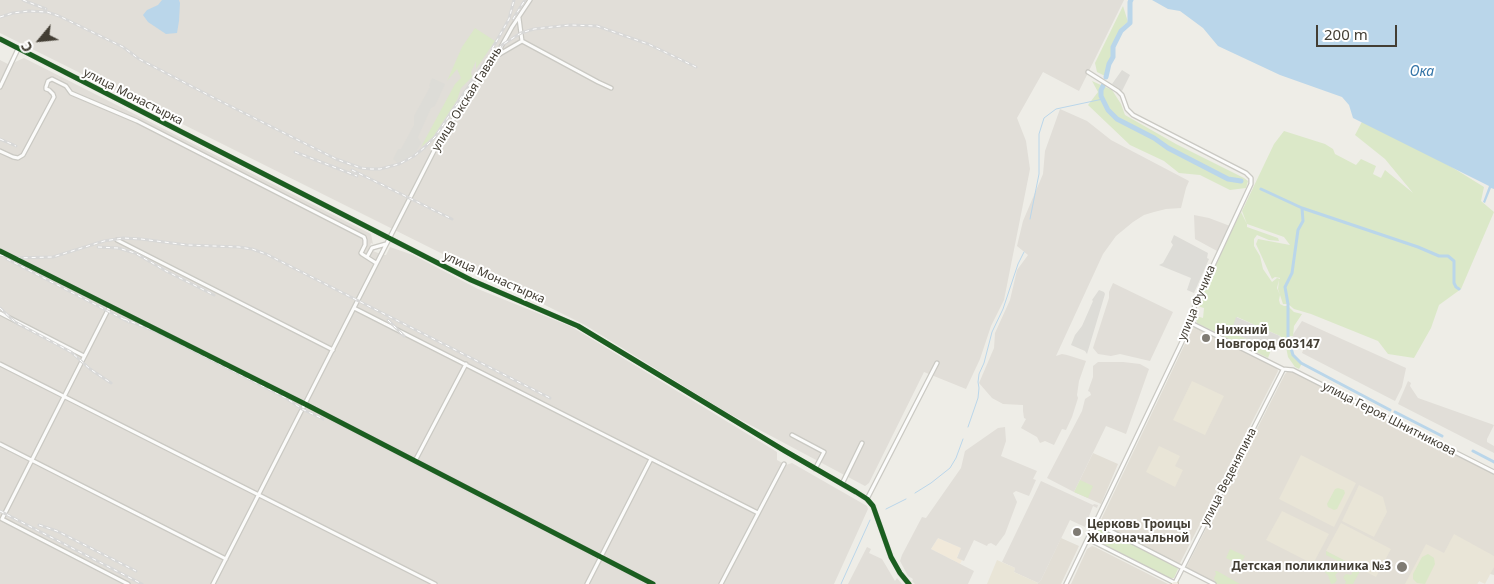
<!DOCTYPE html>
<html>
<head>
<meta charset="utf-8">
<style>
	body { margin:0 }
	#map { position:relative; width:1494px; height:584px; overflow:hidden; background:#eeede7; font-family:"Noto Sans",sans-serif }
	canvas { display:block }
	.north { position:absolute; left:15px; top:15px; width:50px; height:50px; -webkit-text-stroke:4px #fff; paint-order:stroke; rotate:242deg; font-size:14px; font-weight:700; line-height:20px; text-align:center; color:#433e34 }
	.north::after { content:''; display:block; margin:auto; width:18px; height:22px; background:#433e34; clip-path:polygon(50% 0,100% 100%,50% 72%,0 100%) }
	.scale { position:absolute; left:1316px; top:25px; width:81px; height:22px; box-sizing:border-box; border:2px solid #433e34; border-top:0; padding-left:6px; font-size:15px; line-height:18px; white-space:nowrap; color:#433e34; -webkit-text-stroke:4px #fff; paint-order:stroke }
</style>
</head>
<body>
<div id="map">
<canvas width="1494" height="584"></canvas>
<div class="north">С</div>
<div class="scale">200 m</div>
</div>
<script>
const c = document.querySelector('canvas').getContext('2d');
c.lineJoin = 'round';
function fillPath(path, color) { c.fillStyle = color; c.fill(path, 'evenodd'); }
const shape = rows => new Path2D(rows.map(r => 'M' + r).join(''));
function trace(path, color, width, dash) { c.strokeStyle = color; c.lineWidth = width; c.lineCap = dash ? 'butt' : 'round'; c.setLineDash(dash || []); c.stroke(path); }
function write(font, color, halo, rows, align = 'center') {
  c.font = font + ' "Noto Sans",sans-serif'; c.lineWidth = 4; c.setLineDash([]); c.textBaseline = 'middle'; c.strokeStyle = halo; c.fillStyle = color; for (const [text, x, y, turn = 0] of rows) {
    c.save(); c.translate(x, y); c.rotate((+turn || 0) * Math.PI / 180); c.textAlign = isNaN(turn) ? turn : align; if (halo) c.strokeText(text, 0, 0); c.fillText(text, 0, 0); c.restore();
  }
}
fillPath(shape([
	[1194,328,1196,328,1277,368,1278,371,1180,563,1178,564,1099,524,1192,329],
	[1292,371,1494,474,1494,575,1490,574,1479,581,1477,584,1216,584,1186,568,1285,374,1287,372],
	[1093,453,1118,464,1101,504,1074,492],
	[1061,538,1079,546,1061,584,1037,584,1041,580],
	[1092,546,1095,547,1168,584,1071,584,1087,549]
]), '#e2ded5');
fillPath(shape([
	[938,538,961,548,957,557,962,560,960,564,931,549]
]), '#f1e9da');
fillPath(shape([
	[0,0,1124,0,1079,91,1043,72,1017,118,1026,141,1030,169,1004,300,991,326,980,359,966,389,924,372,869,483,865,486,724,411,585,325,0,33],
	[24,58,371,234,373,244,371,243,369,249,373,251,383,255,386,255,390,247,413,255,478,289,572,327,777,452,777,460,786,465,792,463,867,506,868,509,834,584,0,584,0,60,12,66,15,62],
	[1060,109,1087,121,1111,140,1189,181,1186,188,1181,208,1166,209,1154,212,1144,215,1133,222,1116,236,1103,254,1056,356,1062,354,1067,355,1086,361,1079,381,1077,395,1078,398,1072,417,1066,430,1062,429,1054,445,1045,441,1040,443,1037,437,1021,428,1026,419,1024,418,1023,411,1023,405,1003,404,992,398,979,383,994,348,995,333,1010,300,1017,270,1028,255,1017,246,1023,221,1043,174,1045,151],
	[1194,215,1209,218,1230,226,1217,251,1195,239],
	[1113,283,1173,312,1150,361,1120,354,1111,356,1098,354,1093,348,1109,298,1109,292],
	[1302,321,1406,368,1402,387,1395,401,1302,353,1306,343,1292,336],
	[1098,362,1123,362,1140,364,1149,369,1126,434,1106,426,1074,492,1047,478,1082,411,1085,399,1091,395,1090,392,1088,391,1093,377,1093,366],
	[1408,381,1411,383,1410,386,1418,398,1494,425,1487,439,1487,442,1494,446,1494,453,1398,404],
	[1005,427,1006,441,1001,456,1037,471,1033,479,1036,480,1029,496,1016,491,1013,493,1017,502,1005,534,996,546,991,543,988,544,987,546,974,540,964,561,957,558,961,548,938,538,931,549,974,571,968,584,915,584,912,581,913,579,908,576,900,561,902,555,922,517,926,518,961,468,965,451,998,428],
	[1041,481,1093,505,1094,504,1098,505,1097,508,1093,506,1085,527,1070,520,1041,580,1038,583,1014,572,1015,568,1002,562],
	[867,547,871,549,869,553,882,559,895,581,897,578,902,584,848,584]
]), '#e1ded8');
fillPath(shape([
	[1192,381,1224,396,1205,435,1173,420],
	[1159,446,1180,456,1175,466,1183,470,1175,487,1146,472],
	[1301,455,1356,483,1334,527,1279,499],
	[1359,485,1383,497,1387,512,1374,537,1342,521],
	[1282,511,1329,534,1313,564,1266,540],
	[1341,523,1391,549,1376,577,1326,551],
	[1454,534,1494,556,1494,567,1485,584,1479,581,1477,584,1405,584,1426,544,1444,553],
	[997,560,1015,568,1014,572,1038,583,1037,584,987,584]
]), '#e9e5d7');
fillPath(shape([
	[1123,6,1128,22,1122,27,1111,48,1111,57,1105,76,1097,72,1095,63],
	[475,28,495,41,476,69,476,61,471,72,472,77,461,88,457,100,433,137,421,147,455,84,461,78,457,69,447,81,462,47],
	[1092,81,1112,90,1121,104,1125,115,1176,144,1244,178,1248,181,1246,188,1230,190,1200,175,1179,173,1164,161,1130,145,1088,105,1098,92],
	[1366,114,1484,187,1481,201,1494,212,1461,289,1439,305,1431,328,1414,358,1388,354,1378,341,1311,314,1294,309,1288,304,1283,304,1278,289,1279,280,1277,288,1280,295,1279,300,1280,304,1284,306,1288,306,1294,312,1302,314,1294,326,1293,336,1287,336,1291,352,1302,363,1299,369,1295,367,1288,357,1285,342,1280,336,1237,317,1231,332,1271,350,1268,358,1197,323,1196,316,1203,318,1204,308,1197,306,1201,292,1241,212,1247,224,1242,211,1274,144,1284,131,1325,144,1333,149,1335,154,1356,165,1361,159,1376,166,1373,174,1381,178,1385,170,1413,193,1385,159,1355,135],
	[1247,224,1284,237,1290,245,1258,239,1256,244,1272,279,1275,277,1280,278,1280,279,1277,278,1272,282,1263,269,1260,256,1254,246,1254,239,1257,235,1269,240,1279,241,1278,238,1247,227],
	[1080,480,1093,486,1088,498,1074,492],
	[1338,488,1344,490,1345,493,1337,509,1334,510,1328,507,1327,504,1335,489],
	[1099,526,1176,566,1178,569,1174,578,1169,578,1094,539,1094,536],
	[1230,549,1245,556,1240,565,1226,558],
	[1326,551,1361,569,1353,584,1345,584,1346,582,1343,577,1346,574,1351,575,1354,569,1326,555],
	[1428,554,1434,558,1435,564,1425,584,1417,583,1413,579,1413,574,1422,557],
	[1322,564,1338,572,1335,575,1337,580,1335,583,1331,584,1328,575,1321,569],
	[1215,571,1217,571,1240,584,1216,584,1214,578,1216,574]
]), '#dbe8c8');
fillPath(shape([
	[1122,70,1130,75,1122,91,1112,84],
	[432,78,445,84,435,106,431,108,418,137,421,143,415,154,398,163,393,159,398,149,401,149,414,125,414,116,430,87,429,86],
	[1174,235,1208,253,1207,258,1209,259,1194,293,1187,290,1191,278,1159,265,1163,263,1173,245,1171,242],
	[1099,290,1104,292,1105,294,1087,354,1085,351,1071,345,1075,335,1082,326,1093,301,1092,300],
	[1236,317,1280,336,1275,352,1231,332]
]), '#dddcd7');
fillPath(shape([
	[162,0,179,0,180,3,179,21,177,33,166,34,148,22,143,15,147,10,158,5],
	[1152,0,1494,0,1494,189,1491,188,1485,203,1483,202,1489,186,1353,118,1349,105,1342,97,1280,75,1218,46,1203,28,1180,11,1168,9]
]), '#bad6ea');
trace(shape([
	[1030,219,1039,174,1039,134,1044,118,1056,109,1103,99],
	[968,427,978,398,979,388,978,382,979,374,984,363,992,332,1003,309,1018,264,1024,252],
	[915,493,931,483,950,468,956,458,963,439],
	[886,509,906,499],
	[841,584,870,520]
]), '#bad6ea', 1);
trace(shape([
	[1261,189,1302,208,1303,221,1298,230,1292,273,1285,287,1288,304,1288,338,1293,355,1301,363,1390,410],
	[1302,208,1418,247,1439,256,1448,256,1454,261,1454,283,1456,287,1459,289],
	[1395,412,1442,436],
	[1473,451,1494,462]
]), '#bad6ea', 3);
trace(shape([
	[1106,77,1109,64,1113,57,1113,47,1121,31,1130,23,1130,2,1131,0],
	[1104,84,1101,90,1101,96,1108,110,1117,119,1154,138,1168,148,1228,179,1241,181]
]), '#bad6ea', 5);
const minor = shape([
	[519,18,522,41],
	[0,39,471,280,578,326,785,451,856,492,867,499,873,506,891,557,900,573,909,584],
	[498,55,522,41,598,82,611,88],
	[0,87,18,49],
	[0,151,13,157,18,158,23,155,54,97,53,94,49,90,46,89,46,87,48,81,52,79,66,86,71,93,137,121,364,237,365,240,365,245,361,253,362,254,376,263],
	[117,240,333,350],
	[0,251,305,404,653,584],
	[367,257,372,248,386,244],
	[354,308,758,513],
	[0,313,84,356],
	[1191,323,1283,369,1293,370,1494,472],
	[0,364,435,584],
	[792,435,824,452,815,469],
	[0,444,226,559],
	[415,461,466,364],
	[842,484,862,443],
	[867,499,937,363],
	[2,519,110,306],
	[2,519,128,584],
	[1095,523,1214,584],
	[1088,539,1175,583,1283,370],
	[213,584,437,145,489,64,496,56,512,27,530,0],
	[587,584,651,459],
	[721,584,784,464],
	[1066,584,1191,323,1195,304,1251,184,1251,178,1246,173,1133,115,1127,109,1122,95,1118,91,1088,72]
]);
const major = shape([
	[1174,584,1176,584]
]);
trace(minor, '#cac9c3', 5.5);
trace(major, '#d0c9b6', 6);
trace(minor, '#fcfcfb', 3);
trace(major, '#f0ece3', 4);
const rail = shape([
	[23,0,46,9],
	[0,17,13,13,29,11,47,12,59,16,123,47,139,59,214,98,336,159,361,168,371,169,380,169,399,164,414,156,425,147,435,137,482,66,502,45,521,33,534,29,570,25,597,26,648,44,696,67],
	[513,19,525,0],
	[492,49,509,19,514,0],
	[0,139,16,146],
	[295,152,357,176],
	[352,170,452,219],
	[98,247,118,248,135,253,166,271,214,295],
	[0,255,14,258,53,257,104,241,123,238,141,239,187,245,239,247,252,249,266,254,550,398],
	[7,259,129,322],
	[0,308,15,322,71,352,90,369,111,383],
	[124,319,155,331,286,398,302,409,323,419],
	[388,320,404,336],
	[0,511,142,584],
	[39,525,57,531,136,571]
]);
trace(rail, '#d8d8d7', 3);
trace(rail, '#fff', 1, [4]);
trace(shape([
	[0,39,471,280,578,326,785,451,856,492,867,499,873,506,891,557,900,573,909,584],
	[0,251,305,404,653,584]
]), '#1b5e20', 5);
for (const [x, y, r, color] of [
	[1206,338,5,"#7f7b73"],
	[1077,532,5,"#7f7b73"],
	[1402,567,6,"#7f7b73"]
]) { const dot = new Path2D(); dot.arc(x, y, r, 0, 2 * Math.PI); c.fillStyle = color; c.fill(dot); trace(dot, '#fff', 2); }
write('12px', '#433e34', '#fff', [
	["улица Монастырка",133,97,27],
	["улица Окская Гавань",467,99,-58],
	["улица Монастырка",494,278,24],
	["улица Фучика",1197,303,-68],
	["улица Героя Шнитникова",1389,419,27],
	["улица Веденяпина",1229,477,-63]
]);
write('bold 12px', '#433e34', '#fff', [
	["Нижний",1216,331],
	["Новгород 603147",1216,345],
	["Церковь Троицы",1087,525],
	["Живоначальной",1087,539],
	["Детская поликлиника №3",1391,567,"right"]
], 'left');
write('italic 14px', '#3475a8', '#fff', [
	["Ока",1422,72]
]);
</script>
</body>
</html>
